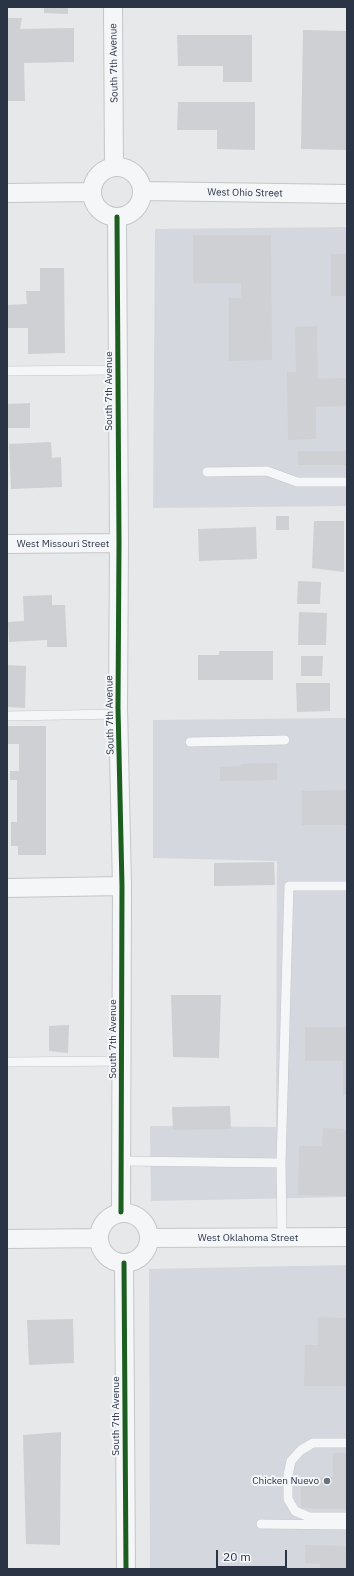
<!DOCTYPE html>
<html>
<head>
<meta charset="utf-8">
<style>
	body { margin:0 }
	#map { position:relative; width:354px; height:1576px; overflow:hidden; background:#e6e8ea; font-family:"IBM Plex Sans",sans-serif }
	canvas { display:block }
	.frame { position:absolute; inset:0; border:8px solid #2b3445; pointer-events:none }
	.scale { position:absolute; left:216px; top:1550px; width:71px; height:18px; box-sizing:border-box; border:2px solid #2b3445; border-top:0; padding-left:5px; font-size:12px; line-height:14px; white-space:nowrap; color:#2b3445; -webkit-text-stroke:3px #f4f6f9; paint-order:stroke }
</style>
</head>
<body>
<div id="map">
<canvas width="354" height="1576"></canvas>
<div class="frame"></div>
<div class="scale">20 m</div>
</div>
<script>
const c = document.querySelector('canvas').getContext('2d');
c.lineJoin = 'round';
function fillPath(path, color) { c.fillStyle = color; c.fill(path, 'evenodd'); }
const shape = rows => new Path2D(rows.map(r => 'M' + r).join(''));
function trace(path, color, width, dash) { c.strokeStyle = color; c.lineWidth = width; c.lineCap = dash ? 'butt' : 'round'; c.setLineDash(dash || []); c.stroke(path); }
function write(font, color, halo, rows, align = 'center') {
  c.font = font + ' "IBM Plex Sans",sans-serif'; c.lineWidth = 4; c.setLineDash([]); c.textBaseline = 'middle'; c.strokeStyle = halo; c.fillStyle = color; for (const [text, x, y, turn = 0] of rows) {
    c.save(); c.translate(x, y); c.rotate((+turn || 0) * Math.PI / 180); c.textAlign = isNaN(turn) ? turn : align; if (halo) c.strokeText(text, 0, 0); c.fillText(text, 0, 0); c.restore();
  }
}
fillPath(shape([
	[347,227,347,506,153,508,155,229],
	[347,718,347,1197,151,1201,150,1126,276,1127,277,861,153,858,153,720],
	[347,1265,347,1569,150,1569,149,1269]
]), '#d4d7dd');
fillPath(shape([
	[44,7,68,7,68,14,44,13],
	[7,18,22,18,20,29,74,28,74,62,24,63,25,101,7,101],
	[303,30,347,31,347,150,301,149],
	[177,35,252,35,252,82,223,82,223,66,178,66],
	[178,102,255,102,255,150,217,149,217,130,177,130],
	[193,235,271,235,272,360,229,361,229,298,241,298,241,283,193,283],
	[331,254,347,254,347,296,331,296],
	[40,268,64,268,65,353,28,354,28,328,8,328,7,305,27,304,26,291,40,291],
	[317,326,318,379,347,378,347,406,316,407,316,439,288,440,287,372,296,372,295,327],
	[30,403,30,428,7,428,7,404],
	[51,442,52,458,61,457,62,487,11,489,9,444],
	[298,451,347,451,347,465,298,465],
	[276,516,289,516,289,530,276,530],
	[314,521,344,521,344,572,312,568],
	[256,527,257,559,199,561,198,529],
	[298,581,321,582,320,604,297,604],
	[52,595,52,605,65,605,67,647,47,647,47,640,9,642,8,622,24,621,23,596],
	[299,612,327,613,326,645,298,645],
	[219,651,273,651,273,680,198,680,198,655,219,655],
	[301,656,323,656,322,676,301,676],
	[7,665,26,666,25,708,7,707],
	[296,683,330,683,330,711,297,712],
	[7,726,46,726,46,855,18,855,18,846,11,846,11,822,17,822,17,780,10,780,10,771,19,771,19,744,7,744],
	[277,763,277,780,220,781,220,767,241,766,241,764],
	[347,790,347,825,302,825,302,791],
	[274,862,275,885,214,886,214,863],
	[171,995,221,995,219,1058,173,1057],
	[69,1025,68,1053,49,1051,49,1026],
	[305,1027,347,1027,347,1095,343,1095,343,1061,305,1061],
	[230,1106,231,1129,173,1130,172,1107],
	[323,1128,347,1129,347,1196,298,1195,299,1146,322,1146],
	[318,1317,347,1318,347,1386,304,1386,305,1345,318,1345],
	[73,1319,74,1363,29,1365,27,1320],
	[61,1432,60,1545,26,1544,23,1435],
	[333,1453,347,1453,347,1509,301,1508,301,1485,306,1485,306,1478,333,1477],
	[305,1545,347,1546,347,1569,320,1569,320,1564,305,1563]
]), '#ced0d3');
const lane = shape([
	[7,371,118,370],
	[207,472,267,471,297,482,347,482],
	[7,716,119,714],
	[190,742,285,740],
	[7,1062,122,1061],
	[121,1161,281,1163],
	[282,1237,281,1163,289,886,347,886],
	[347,1443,313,1443,301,1450,291,1461,288,1475,288,1499,295,1511,309,1517,347,1517],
	[261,1524,347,1525]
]);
const street = shape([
	[113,7,114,167],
	'92 192a25 25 0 1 1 50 0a25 25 0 1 1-50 0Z',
	[143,191,347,194],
	[7,193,92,192],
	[117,217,119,543,118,708,122,886,121,1212],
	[7,544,119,543],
	[7,888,122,886],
	'99 1238a25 25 0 1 1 50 0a25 25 0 1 1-50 0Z',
	[149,1238,347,1237],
	[7,1239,98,1238],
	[124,1263,126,1569]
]);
trace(lane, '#c4c6c8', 10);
trace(street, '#c4c6c8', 20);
trace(lane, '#f5f6f7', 9);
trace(street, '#f5f6f7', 18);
trace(shape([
	[117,217,119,543,118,708,122,886,121,1212],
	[124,1263,126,1569]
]), '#1b5e20', 5);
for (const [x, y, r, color] of [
	[327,1481,4,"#6c737f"]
]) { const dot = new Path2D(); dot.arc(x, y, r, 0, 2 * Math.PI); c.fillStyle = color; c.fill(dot); trace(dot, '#f4f6f9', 1.5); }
write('10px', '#2b3445', '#f4f6f9', [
	["South 7th Avenue",114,63,-91],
	["West Ohio Street",245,193,1],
	["South 7th Avenue",109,391,-90],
	["West Missouri Street",63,544],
	["South 7th Avenue",110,715,-91],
	["South 7th Avenue",113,1039,-90],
	["West Oklahoma Street",248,1238],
	["South 7th Avenue",116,1416,-90]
]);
write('10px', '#2b3445', '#f4f6f9', [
	["Chicken Nuevo",319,1481]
], 'right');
</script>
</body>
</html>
